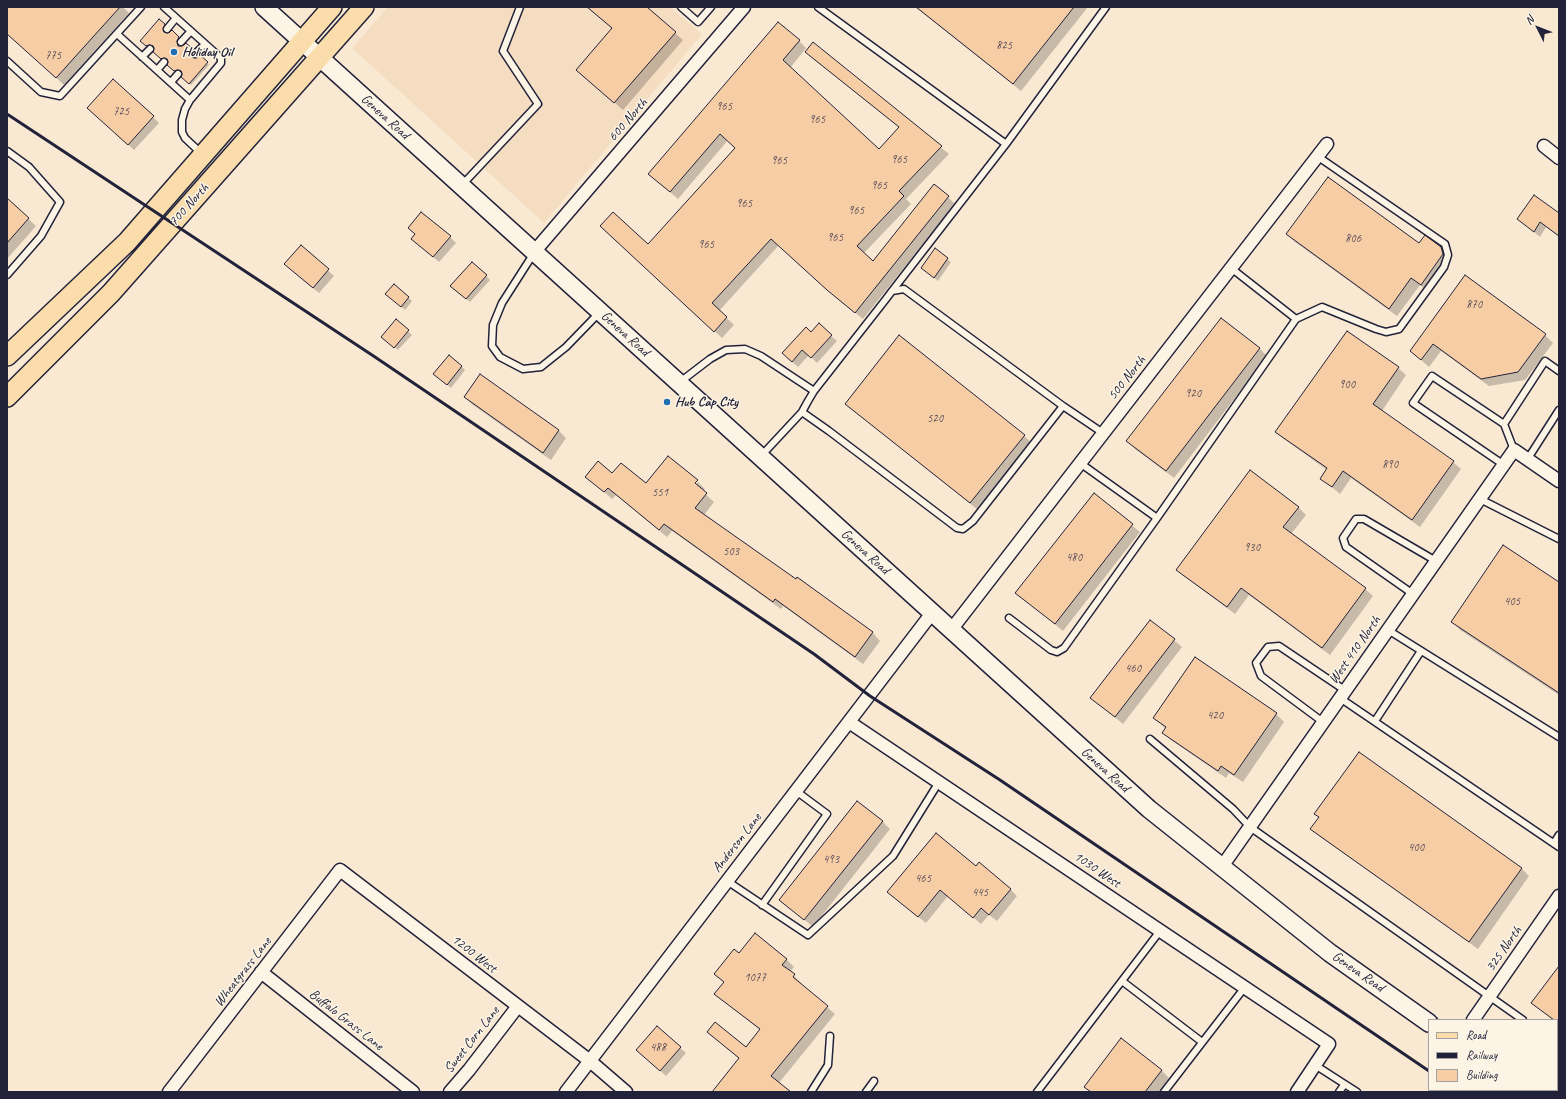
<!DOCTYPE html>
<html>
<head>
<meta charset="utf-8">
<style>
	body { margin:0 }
	#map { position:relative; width:1566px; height:1099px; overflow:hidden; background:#fae9d2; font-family:Caveat,sans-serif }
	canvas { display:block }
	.frame { position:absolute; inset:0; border:8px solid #22223b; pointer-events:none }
	.legend { position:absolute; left:1428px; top:1019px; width:130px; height:72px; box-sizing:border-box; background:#fcf5e5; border:1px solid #a5a1a1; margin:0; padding:5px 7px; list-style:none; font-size:12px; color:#22223b }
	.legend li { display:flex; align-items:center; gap:8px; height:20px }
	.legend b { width:20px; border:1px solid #a5a1a1 }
	.north { position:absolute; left:1518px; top:8px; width:40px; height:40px; -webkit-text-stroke:3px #fcf5e5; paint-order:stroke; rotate:312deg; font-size:11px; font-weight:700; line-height:16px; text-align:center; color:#22223b }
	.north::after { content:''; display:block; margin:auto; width:14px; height:18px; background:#22223b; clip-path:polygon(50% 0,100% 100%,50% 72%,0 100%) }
</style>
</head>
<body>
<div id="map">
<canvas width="1566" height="1099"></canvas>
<div class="frame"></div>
<ul class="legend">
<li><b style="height:5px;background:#faddab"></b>Road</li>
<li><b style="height:5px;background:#22223b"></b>Railway</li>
<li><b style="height:11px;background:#f7cda6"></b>Building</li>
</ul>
<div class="north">N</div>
</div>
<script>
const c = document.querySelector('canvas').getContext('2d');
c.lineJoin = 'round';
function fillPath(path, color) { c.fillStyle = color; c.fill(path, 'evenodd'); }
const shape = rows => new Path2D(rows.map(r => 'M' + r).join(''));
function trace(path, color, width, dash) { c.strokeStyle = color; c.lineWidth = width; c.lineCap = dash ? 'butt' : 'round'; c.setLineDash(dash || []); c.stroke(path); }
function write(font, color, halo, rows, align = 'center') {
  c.font = font + ' Caveat,sans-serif'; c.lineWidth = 3; c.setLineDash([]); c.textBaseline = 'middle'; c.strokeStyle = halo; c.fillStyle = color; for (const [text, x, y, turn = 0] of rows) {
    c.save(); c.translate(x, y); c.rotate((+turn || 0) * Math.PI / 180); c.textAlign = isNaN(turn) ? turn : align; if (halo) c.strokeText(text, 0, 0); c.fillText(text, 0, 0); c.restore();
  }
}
fillPath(shape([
	[388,7,670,7,702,34,544,223,352,48]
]), '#f5ddc2');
fillPath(shape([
	[7,7,123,7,129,13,64,85,7,33],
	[587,7,645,7,683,40,623,110,577,70,613,29],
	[915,7,1088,7,1021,91],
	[159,20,166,27,164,31,165,33,168,34,172,32,180,39,178,43,179,47,182,47,186,44,194,52,192,55,193,59,196,59,200,57,209,65,191,85,182,77,183,72,179,71,177,72,168,65,168,60,163,60,154,52,155,47,151,46,149,47,141,41],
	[799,41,806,48,790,68,880,150,900,128,814,59,813,44,949,154,906,199,911,204,864,253,874,262,948,197,955,204,863,319,835,297,779,245,719,311,734,325,722,338,608,233,648,245,737,148,728,140,678,199,657,181],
	[94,113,153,117,159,123,134,150],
	[7,199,36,226,7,259],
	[1559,214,1559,237,1546,227,1540,237,1518,219],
	[409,228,450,237,456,243,439,262,418,244,416,235],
	[1287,234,1419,244,1440,248,1449,256,1450,262,1429,292,1420,285,1397,316,1295,242],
	[301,246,334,276,319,293,291,270],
	[936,250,951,262,938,281,922,268],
	[486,276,490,280,470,302,455,290],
	[1465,277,1545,335,1553,343,1525,380,1489,386,1441,351,1429,367,1411,351],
	[394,285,412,301,405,310,390,297],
	[396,321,412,335,398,350,386,340],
	[811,333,831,336,837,341,817,363,809,355,798,367,789,359],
	[1260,349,1267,356,1174,478,1135,449,1128,441],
	[461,366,465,370,451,388,438,377],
	[1398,368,1406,375,1382,411,1453,462,1461,469,1420,527,1351,478,1340,494,1321,478,1327,470,1284,439,1277,432],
	[465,397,559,431,566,438,551,460,473,405],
	[846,404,1024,436,1032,443,978,510,854,411],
	[612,475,646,485,692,488,698,482,705,489,702,491,714,502,704,515,796,581,798,578,873,633,880,641,863,664,783,606,781,609,672,531,667,537,616,495,612,499,595,484],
	[1094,494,1140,532,1063,631,1016,593],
	[1298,507,1306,515,1291,534,1365,589,1373,596,1330,655,1249,595,1235,614,1185,577,1177,570],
	[1559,583,1559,695,1460,630,1453,622],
	[1151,621,1182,647,1123,724,1091,698],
	[1276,714,1284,722,1243,782,1229,773,1226,778,1171,740,1164,733,1166,729,1154,718],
	[1359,753,1522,869,1529,876,1478,949,1319,836,1312,829,1320,818,1316,814],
	[882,821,890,829,813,927,781,900],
	[977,867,1010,889,1017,896,997,921,989,915,981,924,948,896,926,923,896,899],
	[739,954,786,959,794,967,790,972,801,983,800,984,835,1014,778,1084,789,1092,713,1092,740,1059,708,1032,746,1048,760,1030,716,994,724,983,715,974],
	[1559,968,1559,1025,1557,1023,1557,1020,1553,1020,1533,1003],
	[1121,1039,1162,1071,1169,1078,1159,1092,1090,1092,1085,1086],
	[680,1048,686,1053,666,1076,643,1055]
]), '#0003');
const building = shape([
	[7,7,120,7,56,78,7,34,7,7],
	[587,7,647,7,676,32,614,103,576,70,612,28,587,7],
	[916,7,1074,7,1013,84,916,7],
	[159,19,165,24,163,29,164,32,168,33,172,30,179,37,177,41,178,46,182,46,186,43,193,49,191,53,192,57,196,58,200,55,208,62,189,84,181,77,182,74,181,71,177,70,174,71,167,65,168,62,167,59,164,58,161,59,153,52,154,48,153,46,149,45,146,46,140,41,159,19],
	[778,22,800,40,783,60,879,149,899,127,805,52,813,42,942,146,899,191,904,196,857,246,873,261,934,184,949,196,855,313,827,290,771,239,712,303,727,317,714,332,600,226,613,212,648,244,735,148,720,134,670,192,648,174,778,22],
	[113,79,154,116,128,145,87,108,113,79],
	[1328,177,1419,243,1425,235,1441,247,1443,254,1421,285,1411,278,1389,309,1286,234,1328,177],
	[1534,195,1559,213,1559,236,1540,222,1534,232,1517,219,1534,195],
	[7,198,29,218,7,243,7,198],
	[421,212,451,236,433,257,411,239,415,234,408,228,421,212],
	[301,245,329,269,313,288,284,264,301,245],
	[935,248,948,258,934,278,921,268,935,248],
	[472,262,487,275,466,299,450,286,472,262],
	[1465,275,1546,334,1518,372,1481,379,1433,344,1421,360,1410,351,1465,275],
	[394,284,409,297,401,307,385,294,394,284],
	[1221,318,1260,348,1166,471,1126,441,1221,318],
	[396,319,409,330,394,348,381,337,396,319],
	[819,323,832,335,811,358,802,350,792,362,782,353,806,327,811,332,819,323],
	[1347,331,1399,367,1373,404,1454,461,1412,520,1343,471,1332,487,1320,479,1327,468,1275,432,1347,331],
	[899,335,1025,435,970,503,845,404,899,335],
	[449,355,462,366,447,385,433,374,449,355],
	[480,374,559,430,543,453,464,397,480,374],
	[668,456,698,480,695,483,707,493,695,508,796,579,797,577,873,632,855,657,775,599,773,602,664,524,659,530,608,488,604,492,585,477,598,461,612,473,621,463,646,483,668,456],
	[1250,470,1299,507,1283,527,1366,588,1322,648,1241,588,1227,607,1176,570,1250,470],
	[1094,493,1133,524,1055,624,1015,593,1094,493],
	[1503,545,1559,582,1559,693,1451,622,1503,545],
	[1150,620,1175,639,1115,717,1090,698,1150,620],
	[1195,657,1277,713,1234,775,1221,766,1218,771,1162,733,1166,727,1153,718,1195,657],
	[1359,752,1522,868,1469,942,1310,829,1319,817,1314,814,1359,752],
	[857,801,883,821,804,920,779,900,857,801],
	[936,833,976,866,979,862,1011,889,989,915,981,908,973,918,940,890,918,917,887,892,936,833],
	[755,933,787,959,782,965,795,974,793,977,828,1006,771,1076,791,1092,712,1092,739,1058,707,1032,715,1022,746,1047,760,1029,714,994,724,982,714,974,734,949,739,953,755,933],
	[1559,966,1559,1024,1557,1020,1554,1020,1531,1003,1559,966],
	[657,1026,681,1047,660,1071,636,1050,657,1026],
	[1121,1038,1162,1070,1145,1092,1091,1092,1084,1087,1121,1038]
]);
fillPath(building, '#f7cda6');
trace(building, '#22223b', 1);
const lane = shape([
	[164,7,221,58,221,63,190,100,185,109,182,120,182,132,185,138,202,154],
	[681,7,698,22,711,7],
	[818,7,1006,144,1106,7],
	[167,29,176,18],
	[117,34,190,100],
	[181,42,191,31],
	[195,54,205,44],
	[142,57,150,49],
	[7,61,41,92,60,96,141,7],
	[157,70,164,62],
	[171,82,178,74],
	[7,151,29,167,60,202,41,236,7,275],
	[462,185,538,104,503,51,520,7],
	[534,253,502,303,493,325,492,346,500,357,523,369,541,367,566,347,599,313],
	[892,291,1006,144],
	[1296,319,1322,307,1376,329,1386,332,1399,329,1444,267,1448,255,1445,244,1317,156],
	[680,382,710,359,726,350,745,349,761,356,814,391,808,401,802,412,829,431,957,528,963,529,973,521,1063,406,1103,433],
	[814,391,886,299,892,291,904,289,1063,406],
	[1514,450,1504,424,1545,361,1559,371],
	[761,456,802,412],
	[1527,460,1559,410],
	[1080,463,1157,518,1296,319,1231,268],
	[1504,465,1413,403,1432,376,1504,424],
	[1480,499,1559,539],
	[1413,594,1346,547,1343,538,1356,519,1364,519,1436,561],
	[1009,618,1051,650,1057,652,1064,648,1157,518],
	[1388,630,1559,737],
	[1340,698,1559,847],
	[1375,721,1421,651],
	[1323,722,1261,676,1256,663,1268,647,1279,646,1346,691],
	[1150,739,1233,809,1250,827,1523,1020],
	[1554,843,1559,835],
	[727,881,808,935,893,856,939,782],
	[762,905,827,814,796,791],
	[1122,981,1202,1042],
	[1557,1045,1559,1047],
	[1315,1065,1357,1092],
	[811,1092,828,1065,830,1036],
	[866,1092,874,1081],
	[1037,1092,1160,931],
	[1164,1092,1245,987],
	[1339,1092,1344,1085]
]);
const street = shape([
	[1544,146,1559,158],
	[534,252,744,7],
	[951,630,1327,144],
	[849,722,1329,1044,1297,1092],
	[1221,868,1514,450,1559,481],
	[261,972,413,1092],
	[1473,1020,1559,896],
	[169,1092,340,870,590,1061,626,1092],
	[450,1092,469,1070,518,1006],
	[566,1092,932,613]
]);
const secondary = shape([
	[264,7,1149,809,1330,953,1429,1023],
	[1527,1090,1530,1092]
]);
const primary = shape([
	[7,356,127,242,332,7],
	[7,397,111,293,364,7]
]);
trace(lane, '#22223b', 9);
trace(street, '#22223b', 15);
trace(secondary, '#22223b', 20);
trace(primary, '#22223b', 22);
trace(lane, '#fcf5e5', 6);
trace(street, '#fcf5e5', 12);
trace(secondary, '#fcf5e5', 17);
trace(primary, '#faddab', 19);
trace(shape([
	[7,114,375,357,814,654,870,696,1000,780,1429,1071],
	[1458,1090,1461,1092]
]), '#22223b', 3);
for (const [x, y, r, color] of [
	[174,52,4,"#1f6fb2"],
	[667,402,4,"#1f6fb2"]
]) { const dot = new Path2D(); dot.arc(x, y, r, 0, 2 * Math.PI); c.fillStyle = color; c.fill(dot); trace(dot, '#fcf5e5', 1.5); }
write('12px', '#574d56', null, [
	["825",1004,46],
	["775",53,56],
	["965",724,107],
	["725",121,112],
	["965",817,120],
	["965",899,160],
	["965",779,161],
	["965",879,186],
	["965",744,204],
	["965",856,211],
	["965",835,238],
	["806",1353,239],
	["965",706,245],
	["870",1474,305],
	["900",1347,385],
	["920",1193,394],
	["520",935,419],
	["890",1390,465],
	["551",660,493],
	["930",1252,548],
	["503",731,552],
	["480",1074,558],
	["405",1512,602],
	["460",1133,669],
	["420",1215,716],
	["400",1416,848],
	["493",831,860],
	["465",923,879],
	["445",980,893],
	["1077",755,978],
	["488",658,1048]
]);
write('bold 14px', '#22223b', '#fcf5e5', [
	["Holiday Oil",182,52],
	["Hub Cap City",675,402]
], 'left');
write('14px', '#22223b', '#fcf5e5', [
	["Geneva Road",385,117,42],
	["600 North",628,120,-49],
	["700 North",189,205,-48],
	["Geneva Road",625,334,42],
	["500 North",1127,378,-52],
	["Geneva Road",865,552,42],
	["West 410 North",1355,650,-55],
	["Geneva Road",1105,770,42],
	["Anderson Lane",737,843,-52],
	["1030 West",1097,870,34],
	["325 North",1504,949,-55],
	["1200 West",474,954,38],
	["Wheatgrass Lane",243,972,-52],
	["Geneva Road",1358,972,35],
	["Buffalo Grass Lane",346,1020,38],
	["Sweet Corn Lane",472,1040,-52]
]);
</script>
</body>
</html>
